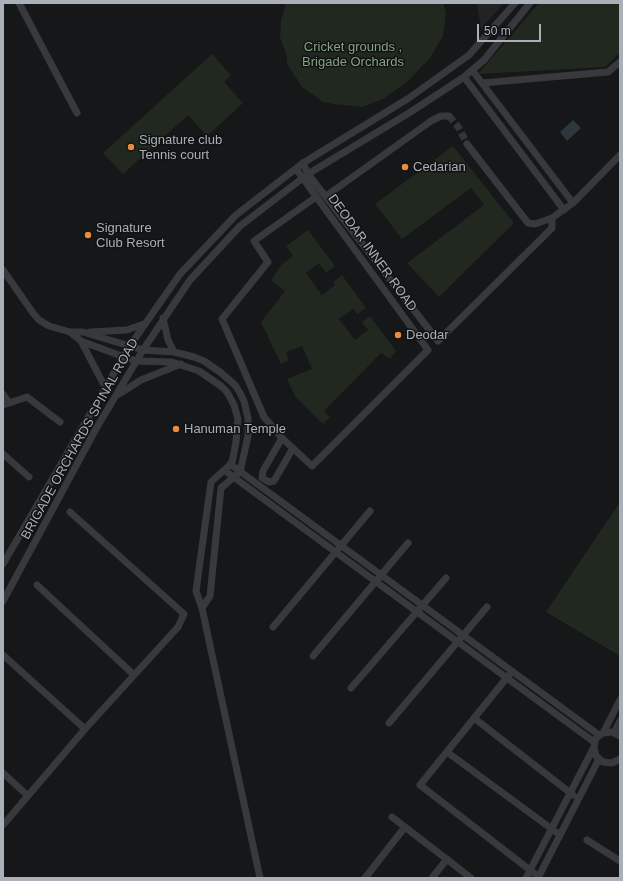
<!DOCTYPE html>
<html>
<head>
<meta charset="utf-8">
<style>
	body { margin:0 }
	#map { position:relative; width:623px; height:881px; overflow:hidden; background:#161718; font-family:Helvetica,sans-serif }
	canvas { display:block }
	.frame { position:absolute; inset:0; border:4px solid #a9b0b7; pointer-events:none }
	.scale { position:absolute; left:477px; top:24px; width:64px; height:18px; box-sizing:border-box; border:2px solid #a9b0b7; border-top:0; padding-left:5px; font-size:12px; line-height:14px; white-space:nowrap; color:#a9b0b7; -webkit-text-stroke:3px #111213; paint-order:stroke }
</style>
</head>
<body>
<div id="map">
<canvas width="623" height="881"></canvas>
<div class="frame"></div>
<div class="scale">50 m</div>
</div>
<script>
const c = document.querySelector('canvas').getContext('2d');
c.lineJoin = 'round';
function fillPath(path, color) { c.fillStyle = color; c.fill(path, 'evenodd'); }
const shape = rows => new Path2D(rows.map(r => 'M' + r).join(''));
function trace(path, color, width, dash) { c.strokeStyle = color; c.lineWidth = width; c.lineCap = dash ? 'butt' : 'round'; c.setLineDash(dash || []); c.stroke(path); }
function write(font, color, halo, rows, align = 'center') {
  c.font = font + ' Helvetica,sans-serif'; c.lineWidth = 3; c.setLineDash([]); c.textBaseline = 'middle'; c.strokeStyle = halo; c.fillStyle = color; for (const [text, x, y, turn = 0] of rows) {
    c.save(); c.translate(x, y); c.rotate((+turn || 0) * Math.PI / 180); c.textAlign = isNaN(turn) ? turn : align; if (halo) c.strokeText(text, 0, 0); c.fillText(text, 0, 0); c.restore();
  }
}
fillPath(shape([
	[477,3,504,3,481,29]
]), '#222325');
fillPath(shape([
	[286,3,443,3,446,13,443,36,430,58,407,82,383,99,363,107,334,104,323,102,302,87,287,64,287,56,280,38,281,20],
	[539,3,620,3,620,53,605,67,478,74],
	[212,54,231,75,224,82,243,103,207,136,188,115,123,174,103,153],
	[453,146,514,223,439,297,407,263,484,205,471,188,402,239,375,204],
	[308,230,335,266,326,273,319,263,306,273,322,295,335,285,333,282,342,275,366,308,357,314,353,309,339,319,355,340,368,330,362,322,370,316,396,351,390,359,381,353,324,411,330,417,323,424,295,396,287,379,312,369,302,346,286,352,289,360,281,364,261,322,285,291,271,280,281,265,293,256,286,246],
	[620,502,620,656,546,612]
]), '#212820');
fillPath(shape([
	[573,120,581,128,567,141,560,132]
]), '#2d383c');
trace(shape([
	[449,116,459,128,467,144]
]), '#333638', 7, [7, 3.5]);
trace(shape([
	[19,3,77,113],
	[472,70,573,203],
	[464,77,564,210],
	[482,83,608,72,620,62],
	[467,144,528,223,535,224,552,218],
	[303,163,308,174,438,341,552,228,552,218,573,203,620,155],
	[296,169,428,350,312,466,282,438,264,417,222,319,268,262,254,241,316,197],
	[326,196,431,121,441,116,449,116],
	[3,270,33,313,39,320,49,326,70,332,83,332,143,350,174,352,194,357,204,361,220,372,235,385,240,393,244,401,248,418,248,436,240,472,221,488,210,596,202,608],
	[163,318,168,340,174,352],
	[70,332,81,341,124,357,137,361,172,362,199,371,221,386,227,392,234,405,238,419,236,442,232,463,211,482,196,591,202,608,260,878],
	[90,332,127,330,144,324],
	[81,341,105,387],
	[3,394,9,403],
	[119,394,141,380,181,364],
	[3,405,27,397,60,422],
	[282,438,263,471,262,478,269,482,274,481,293,448],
	[3,454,29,477],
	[230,464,599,735],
	[224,470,594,742],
	[3,564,129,347,180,274,236,215,303,163,409,98,469,55,515,3],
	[37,585,134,675],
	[3,601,97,427,143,350,190,280,240,226,308,174,409,113,464,77,484,60,530,3],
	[273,627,370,511],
	[3,655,85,729],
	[313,656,408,543],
	[509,675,420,785,539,877],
	[351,688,446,578],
	[474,718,573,795],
	[389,723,487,607],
	[603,733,620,700],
	[614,733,620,721],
	[620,736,612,732,603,733,596,738,594,747,596,756,603,762,612,763,620,759],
	[447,752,560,835],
	[3,773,28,796],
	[392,817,471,878],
	[3,825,85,729,178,627,184,614,70,512],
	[587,840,620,861],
	[365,878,405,827],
	[432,878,447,859],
	[526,878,594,747],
	[538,878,599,759]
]), '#37393d', 7);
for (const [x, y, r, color] of [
	[131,147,4,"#ea8c3c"],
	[405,167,4,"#ea8c3c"],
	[88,235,4,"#ea8c3c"],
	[398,335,4,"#ea8c3c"],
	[176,429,4,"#ea8c3c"]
]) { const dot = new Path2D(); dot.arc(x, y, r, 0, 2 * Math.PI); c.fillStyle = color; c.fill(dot); trace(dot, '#111213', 1.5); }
write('13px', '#85a281', '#111213', [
	["Cricket grounds ,",353,47],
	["Brigade Orchards",353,62]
]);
write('13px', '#a9b0b7', '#111213', [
	["Signature club",139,140],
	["Tennis court",139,155],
	["Cedarian",413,167],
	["Signature",96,228],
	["Club Resort",96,243],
	["Deodar",406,335],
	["Hanuman Temple",184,429]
], 'left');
write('13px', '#a9b0b7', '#111213', [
	["DEODAR INNER ROAD",372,253,54],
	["BRIGADE ORCHARDS SPINAL ROAD",80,439,-61]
]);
</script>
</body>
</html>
